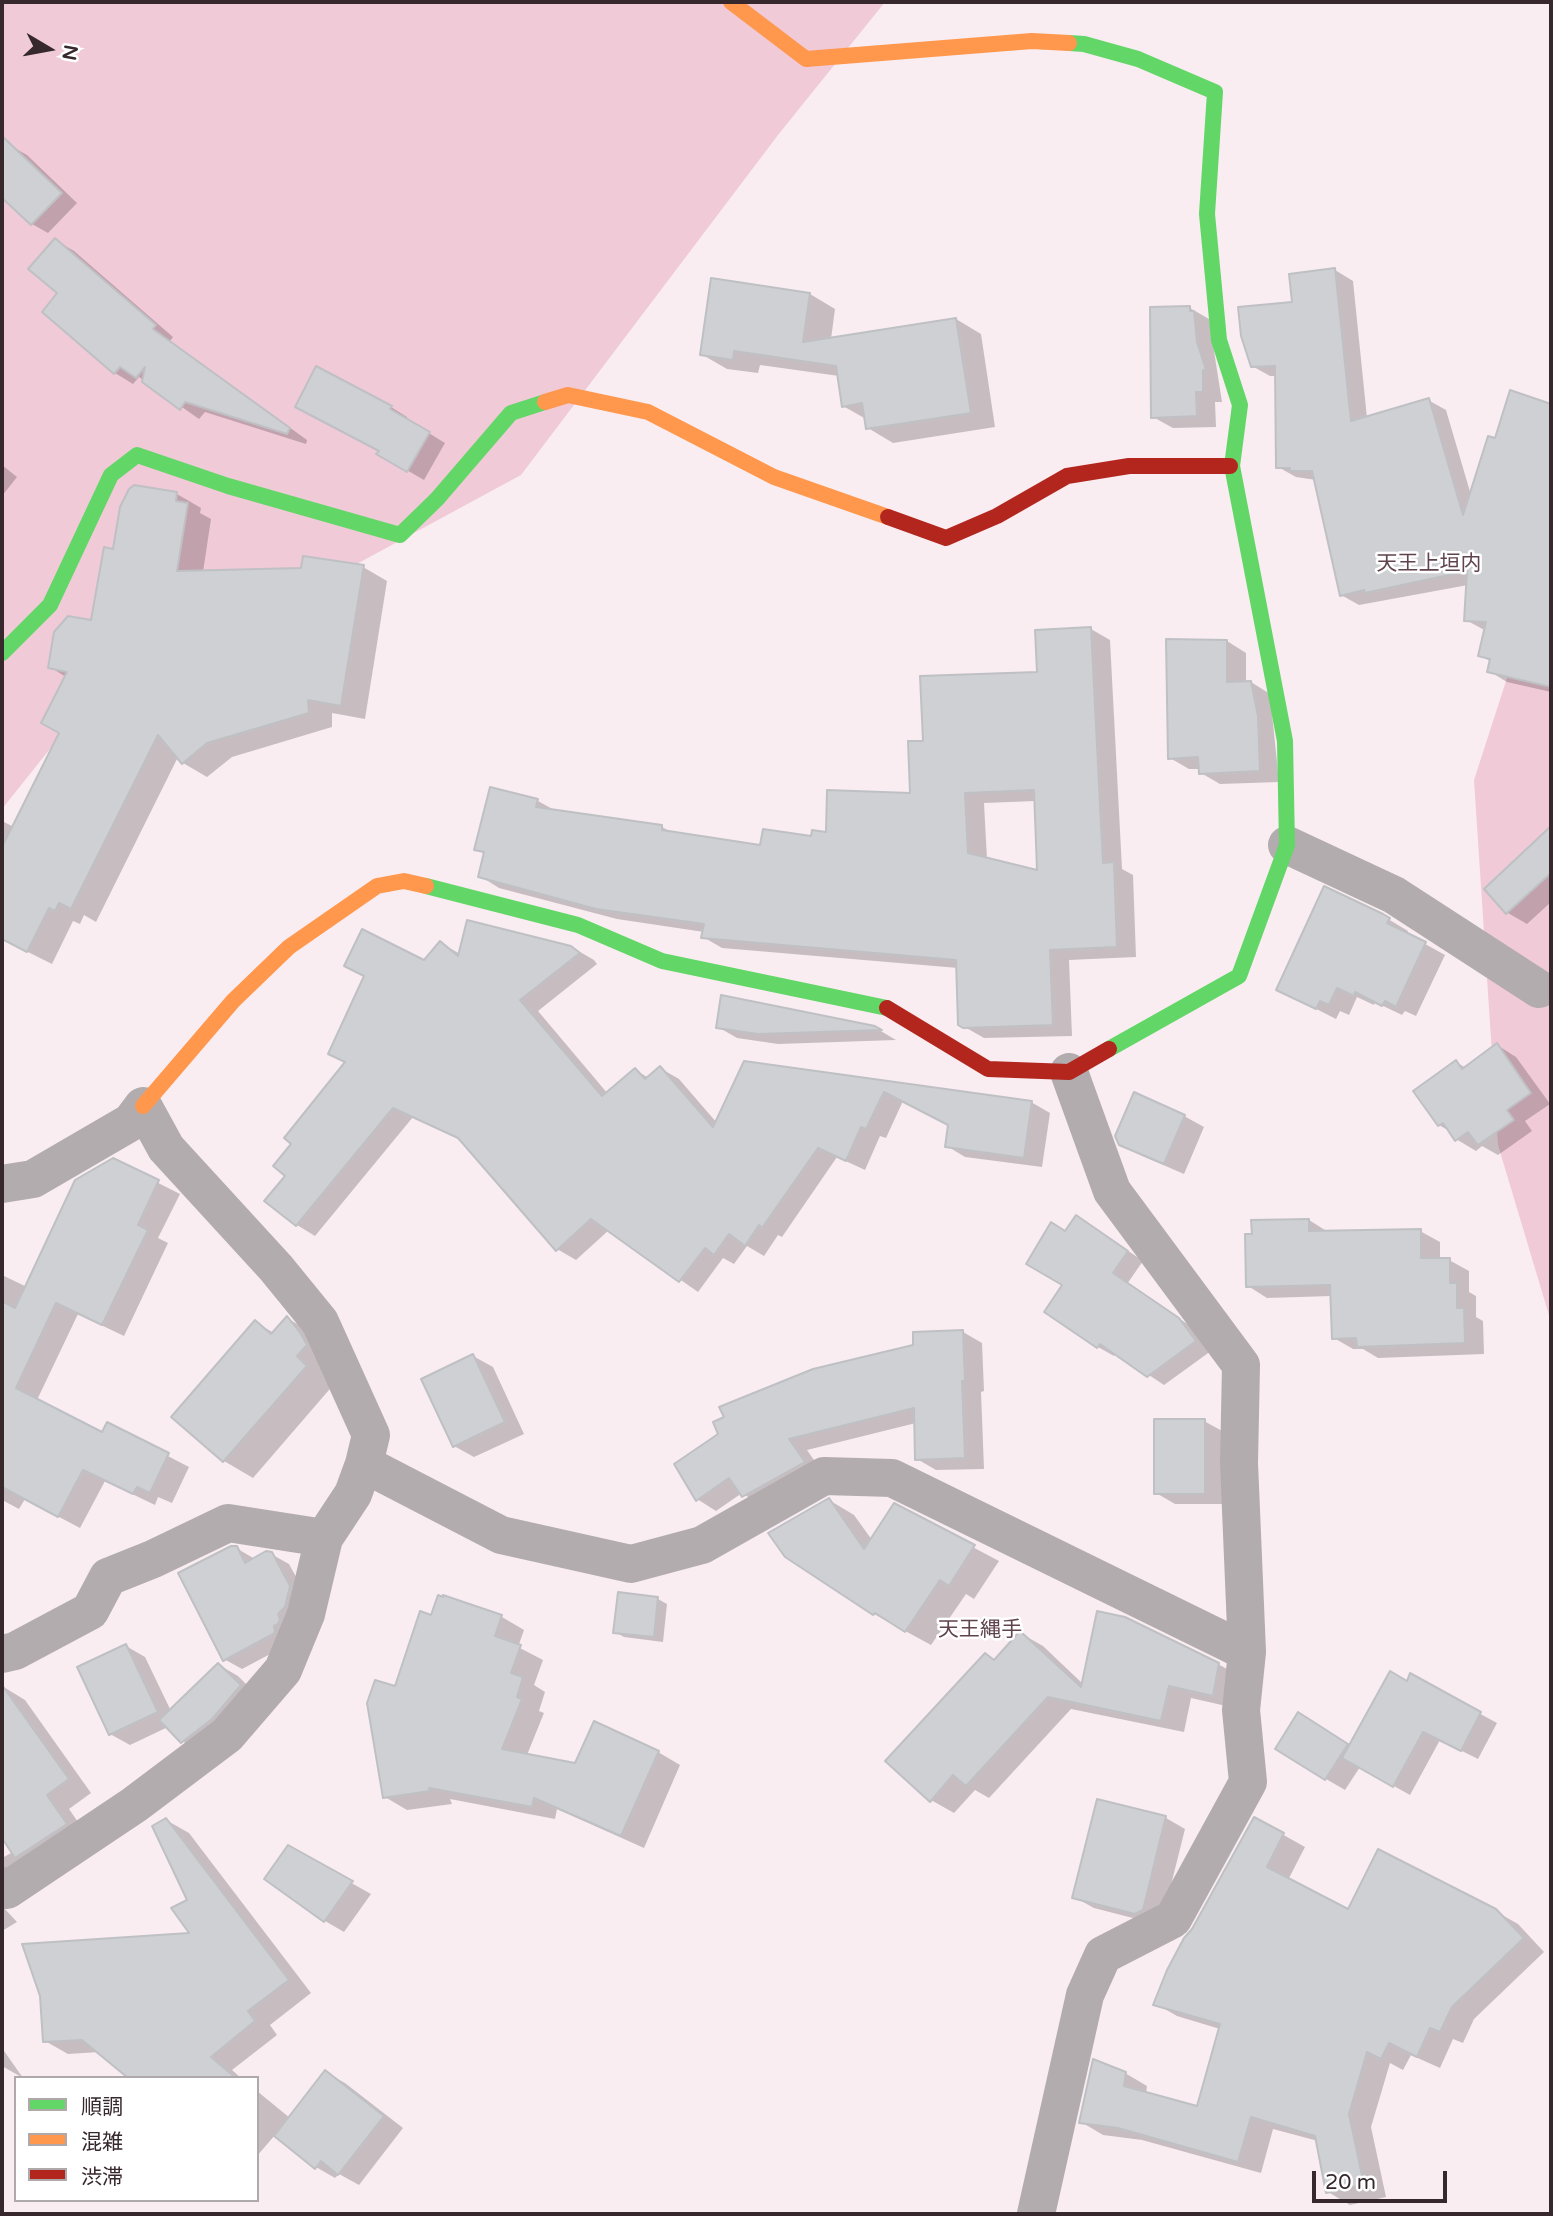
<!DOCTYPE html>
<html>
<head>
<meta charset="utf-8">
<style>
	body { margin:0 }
	#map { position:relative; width:1553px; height:2216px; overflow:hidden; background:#f9edf1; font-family:"Varela Round","Noto Sans JP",sans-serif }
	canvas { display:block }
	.frame { position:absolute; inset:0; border:4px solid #36282d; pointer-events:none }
	.legend { position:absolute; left:14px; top:2076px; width:245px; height:126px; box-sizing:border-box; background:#fff; border:2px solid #afa9ab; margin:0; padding:9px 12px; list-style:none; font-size:21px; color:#36282d }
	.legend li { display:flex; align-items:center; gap:14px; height:35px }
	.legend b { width:35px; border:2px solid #afa9ab }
	.north { position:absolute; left:14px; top:14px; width:70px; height:70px; -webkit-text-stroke:5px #fff; paint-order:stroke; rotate:100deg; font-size:19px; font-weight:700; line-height:28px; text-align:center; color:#36282d }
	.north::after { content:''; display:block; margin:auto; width:24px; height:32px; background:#36282d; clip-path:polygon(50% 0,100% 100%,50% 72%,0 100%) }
	.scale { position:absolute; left:1312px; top:2171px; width:135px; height:32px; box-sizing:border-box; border:4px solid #36282d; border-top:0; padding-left:9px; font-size:21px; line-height:24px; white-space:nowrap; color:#36282d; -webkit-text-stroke:5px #fff; paint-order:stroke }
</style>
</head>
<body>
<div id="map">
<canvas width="1553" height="2216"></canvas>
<div class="frame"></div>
<ul class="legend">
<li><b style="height:9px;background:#63d668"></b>順調</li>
<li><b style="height:9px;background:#ff974d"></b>混雑</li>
<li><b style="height:9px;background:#b3261e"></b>渋滞</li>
</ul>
<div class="north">N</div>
<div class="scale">20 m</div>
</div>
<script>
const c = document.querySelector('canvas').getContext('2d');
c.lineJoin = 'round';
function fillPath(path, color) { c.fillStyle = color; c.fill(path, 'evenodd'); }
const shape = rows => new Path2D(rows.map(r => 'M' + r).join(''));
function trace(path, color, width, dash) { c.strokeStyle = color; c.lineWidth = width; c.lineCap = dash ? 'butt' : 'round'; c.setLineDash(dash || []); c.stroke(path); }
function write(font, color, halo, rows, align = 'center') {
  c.font = font + ' "Varela Round","Noto Sans JP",sans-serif'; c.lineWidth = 5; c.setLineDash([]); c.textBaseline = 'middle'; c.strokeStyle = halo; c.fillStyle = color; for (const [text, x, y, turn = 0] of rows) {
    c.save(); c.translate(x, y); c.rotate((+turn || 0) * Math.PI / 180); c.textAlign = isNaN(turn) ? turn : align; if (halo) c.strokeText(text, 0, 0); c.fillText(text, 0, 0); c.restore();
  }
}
fillPath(shape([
	[2,2,885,2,778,135,521,475,329,579,116,666,2,809],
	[1551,542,1551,1322,1498,1145,1474,780]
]), '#f0cad7');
fillPath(shape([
	[11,146,27,155,77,203,48,233,32,224,2,195,2,150,6,152],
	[55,240,74,251,173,337,170,341,307,440,306,444,205,412,199,419,139,377,133,384,115,373,60,293],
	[1335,270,1353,281,1367,418,1428,400,1446,410,1471,495,1496,440,1511,392,1551,406,1551,692,1507,682,1489,671,1491,662,1480,655,1486,631,1466,620,1468,585,1359,605,1341,595,1316,480,1296,477,1278,467,1276,376,1270,376,1252,366,1294,303],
	[810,294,835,309,831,339,956,319,981,334,995,427,893,443,868,428,866,419,843,406,839,376,760,365,758,373,727,369,701,354],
	[1190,308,1209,319,1222,402,1215,402,1216,427,1173,428,1153,417],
	[391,407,407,417,406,419,445,443,424,480,379,454,381,451,314,416],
	[2,465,17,477,2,496],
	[135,487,177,494,201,508,200,513,211,519,203,572,363,567,387,581,365,719,332,713,332,727,232,757,207,777,183,763,178,757,96,922,84,915,80,924,73,921,52,964,2,939,2,821,14,827,61,733,66,677,50,667,92,622],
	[1091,629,1110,640,1122,869,1133,875,1136,957,1069,960,1072,1036,984,1038,963,1026,958,968,722,948,703,937,704,932,617,919,499,888,480,876,485,854,476,849,491,789,538,801,556,811,662,827,673,833,762,847,827,834,912,795,925,743,1039,673],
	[1036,801,1039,873,987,859,984,803],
	[1227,641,1246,653,1246,683,1251,682,1270,694,1279,782,1220,784,1201,773,1200,769,1189,769,1170,758],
	[1544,835,1551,839,1551,902,1527,924,1508,913,1486,889],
	[1383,916,1408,931,1407,934,1445,955,1416,1016,1405,1011,1402,1015,1375,1002,1374,1005,1357,997,1349,1015,1340,1011,1336,1019,1279,990],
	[441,943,460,954,575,949,594,960,597,964,538,1011,608,1094,635,1070,649,1078,660,1068,679,1079,717,1123,745,1063,1031,1102,1050,1113,1042,1167,965,1157,947,1146,949,1125,903,1101,886,1138,880,1136,865,1170,837,1157,782,1237,778,1235,764,1256,747,1246,734,1264,723,1258,698,1292,609,1230,576,1260,557,1249,462,1140,413,1117,315,1236,297,1225,287,1176,424,962],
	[718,1027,874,1027,896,1040,778,1044,737,1038],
	[1497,1045,1516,1057,1550,1104,1525,1121,1532,1131,1498,1155,1482,1146,1476,1151,1456,1139,1451,1132,1439,1125,1456,1062,1466,1068],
	[1184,1116,1204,1127,1184,1174,1140,1155,1120,1144],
	[113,1160,180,1194,158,1238,168,1243,124,1336,78,1314,37,1400,103,1435,108,1425,189,1467,172,1503,158,1497,155,1505,105,1481,80,1528,25,1499,19,1509,2,1500,2,1275,27,1287],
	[1309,1220,1328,1232,1420,1231,1440,1242,1440,1260,1449,1260,1469,1271,1469,1292,1476,1296,1476,1317,1483,1321,1484,1354,1378,1358,1363,1349,1353,1349,1334,1338,1332,1296,1267,1298,1248,1286],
	[1092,1226,1143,1261,1127,1284,1195,1329,1211,1351,1164,1385,1116,1353,1114,1356,1098,1347,1064,1285],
	[287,1318,316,1335,335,1383,253,1478,224,1461,173,1417,255,1322,274,1333],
	[963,1332,982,1343,984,1391,981,1392,984,1469,936,1470,917,1459,916,1423,807,1450,823,1473,763,1507,742,1493,716,1511,697,1499,915,1346],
	[473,1356,493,1367,524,1434,474,1457,454,1446],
	[1204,1421,1224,1432,1224,1504,1175,1504,1156,1493],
	[829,1500,854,1515,872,1540,895,1506,999,1561,974,1599,966,1594,931,1645,874,1614,786,1555],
	[236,1548,255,1559,271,1554,289,1564,307,1597,291,1643,242,1669,224,1659],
	[620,1594,658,1599,667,1604,663,1642,624,1637,615,1632],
	[444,1597,502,1617,524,1630,518,1647,543,1660,534,1685,545,1692,539,1711,544,1713,527,1755,576,1765,658,1752,680,1765,644,1848,557,1809,555,1819,450,1799,452,1804,407,1810,385,1797,396,1689],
	[1020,1633,1043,1646,1083,1684,1218,1664,1241,1677,1235,1708,1191,1698,1184,1732,1071,1709,989,1798,975,1790,954,1813,931,1800,986,1655,996,1661],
	[126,1646,145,1657,171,1711,219,1665,238,1676,259,1697,201,1752,182,1741,168,1727,130,1745,110,1734],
	[1411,1676,1497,1723,1478,1759,1440,1740,1410,1795,1360,1767,1345,1790,1326,1779,1318,1726,1350,1746,1408,1683],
	[2,1686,25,1700,91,1793,69,1809,89,1838,4,1908,17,1922,2,1931,2,1858,13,1852,2,1835],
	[1099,1801,1166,1818,1185,1829,1162,1921,1156,1924,1094,1908,1074,1897],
	[1255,1819,1305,1847,1288,1880,1349,1911,1495,1911,1518,1924,1544,1952,1474,2019,1463,2043,1453,2039,1440,2068,1411,2055,1403,2070,1390,2063,1371,2127,1386,2197,1350,2205,1328,2192,1318,2141,1273,2129,1261,2173,1142,2140,1103,2135,1081,2122,1125,2073,1147,2086,1146,2094,1198,2108,1220,2029,1177,2016,1156,2004],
	[166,1820,189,1833,311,1993,270,2025,277,2035,232,2070,241,2078,131,2078,100,2052,68,2054,45,2041,192,1934,189,1900],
	[289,1848,371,1894,344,1932,325,1921],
	[2,2048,23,2078,2,2066],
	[325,2072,345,2083,403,2128,359,2185,339,2174,335,2178,316,2167,275,2135,257,2156,257,2091,290,2118]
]), '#0003');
const building = shape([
	[2,136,62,193,31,225,2,198,2,136],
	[55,238,156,325,153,329,290,428,287,434,185,402,180,410,142,382,145,367,136,378,120,367,114,374,42,312,57,293,28,269,55,238],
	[1335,268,1351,421,1429,398,1463,515,1488,436,1495,438,1510,390,1551,404,1551,687,1487,672,1490,659,1478,656,1486,622,1464,621,1467,571,1365,593,1364,590,1340,596,1312,471,1290,471,1290,468,1276,468,1275,366,1251,367,1241,336,1238,307,1292,302,1289,274,1335,268],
	[711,278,810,293,803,342,956,318,971,413,866,429,862,403,842,407,836,366,734,351,733,360,700,355,711,278],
	[1190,306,1190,311,1194,311,1197,342,1206,370,1203,370,1203,392,1196,392,1197,416,1151,418,1150,307,1190,306],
	[316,366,392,406,390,409,430,432,407,472,376,454,379,451,295,407,316,366],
	[134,485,177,492,176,501,188,503,177,571,301,568,303,556,364,565,341,706,308,700,309,713,207,743,182,764,158,735,71,909,59,903,55,911,49,908,27,952,2,939,2,847,59,733,41,723,67,672,48,668,54,632,68,616,91,620,104,547,113,549,120,507,129,489,134,485],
	[1091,627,1103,863,1114,862,1117,947,1050,950,1053,1025,963,1028,958,1025,956,960,701,938,704,924,596,909,478,877,484,852,474,850,490,787,538,799,536,807,662,825,662,830,760,845,763,829,811,836,812,830,826,832,827,790,910,793,908,741,923,741,920,676,1037,672,1035,630,1091,627],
	[1034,790,1037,870,968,853,965,793,1034,790],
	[1166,639,1227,640,1227,682,1251,681,1258,716,1260,771,1199,774,1198,757,1168,759,1166,639],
	[1551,826,1551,873,1506,914,1484,889,1551,826],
	[1324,886,1383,914,1390,918,1387,923,1426,942,1396,1007,1385,1001,1382,1006,1355,992,1354,996,1337,988,1329,1005,1320,1001,1316,1009,1276,990,1324,886],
	[467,920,571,946,580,953,520,1000,602,1096,635,1068,645,1079,660,1066,713,1127,744,1061,1032,1101,1024,1158,945,1147,948,1125,884,1092,866,1129,861,1127,846,1161,818,1148,762,1228,759,1225,745,1246,729,1234,714,1255,705,1248,679,1282,591,1219,556,1251,458,1138,393,1108,296,1226,264,1201,285,1176,273,1166,291,1144,284,1138,345,1062,328,1054,364,976,344,966,362,929,424,960,440,941,458,956,467,920],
	[721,995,875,1026,882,1030,758,1034,716,1028,721,995],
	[1497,1043,1531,1093,1507,1110,1514,1120,1478,1145,1468,1132,1455,1141,1443,1123,1438,1126,1413,1091,1456,1060,1462,1069,1497,1043],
	[1134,1092,1185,1115,1164,1164,1119,1145,1115,1136,1134,1092],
	[113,1158,159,1180,138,1225,148,1230,102,1325,56,1303,16,1388,102,1432,107,1422,169,1453,150,1493,137,1487,133,1494,83,1470,58,1517,2,1487,2,1301,15,1308,75,1180,113,1158],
	[1076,1215,1128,1251,1113,1273,1179,1318,1196,1341,1147,1377,1100,1344,1097,1348,1044,1312,1062,1285,1026,1264,1051,1222,1065,1231,1076,1215],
	[1309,1219,1309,1231,1421,1229,1421,1258,1450,1258,1450,1283,1457,1283,1457,1308,1464,1308,1465,1343,1357,1347,1356,1338,1332,1339,1330,1285,1246,1287,1245,1234,1252,1234,1251,1220,1309,1219],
	[287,1316,301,1334,307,1345,297,1356,307,1366,223,1462,171,1417,255,1320,271,1334,287,1316],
	[963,1330,965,1381,962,1381,965,1458,915,1460,914,1408,789,1439,805,1462,742,1497,729,1478,696,1501,674,1464,718,1434,713,1422,724,1417,719,1407,813,1369,913,1345,913,1332,963,1330],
	[473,1354,505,1422,453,1447,421,1379,473,1354],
	[1154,1419,1205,1419,1205,1494,1154,1494,1154,1419],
	[829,1498,864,1549,894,1503,975,1545,949,1586,940,1580,905,1632,875,1613,873,1615,785,1557,768,1533,829,1498],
	[231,1546,237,1546,245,1563,266,1551,272,1552,290,1586,285,1607,278,1614,280,1619,278,1624,274,1626,275,1633,223,1661,178,1573,231,1546],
	[618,1592,658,1597,654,1637,613,1633,618,1592],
	[438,1595,443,1597,443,1595,502,1615,495,1636,521,1645,511,1673,523,1677,517,1697,522,1699,502,1749,575,1763,594,1721,659,1751,621,1836,534,1798,532,1807,429,1788,430,1791,383,1798,367,1703,375,1680,395,1686,420,1611,431,1615,438,1595],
	[1097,1611,1125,1617,1219,1663,1213,1696,1169,1686,1161,1721,1048,1697,966,1786,953,1775,930,1802,885,1761,985,1653,994,1660,1020,1631,1081,1687,1097,1611],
	[126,1644,158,1712,109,1735,77,1667,126,1644],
	[218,1663,241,1685,212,1719,181,1743,159,1720,218,1663],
	[1390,1671,1407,1681,1410,1673,1481,1712,1461,1751,1423,1732,1393,1787,1342,1758,1390,1671],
	[2,1685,69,1779,47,1795,67,1824,15,1858,2,1838,2,1685],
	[1298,1712,1348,1744,1325,1780,1275,1749,1298,1712],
	[1097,1799,1166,1816,1143,1910,1135,1914,1072,1898,1097,1799],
	[1254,1817,1284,1833,1267,1867,1348,1909,1378,1849,1496,1909,1524,1938,1452,2007,1440,2032,1430,2028,1417,2057,1389,2043,1381,2059,1367,2052,1349,2114,1364,2185,1326,2193,1315,2136,1251,2117,1238,2162,1118,2128,1079,2123,1093,2059,1126,2072,1124,2086,1197,2106,1220,2024,1153,2005,1167,1970,1184,1938,1192,1929,1254,1817],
	[166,1818,289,1980,248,2011,255,2021,211,2057,236,2078,128,2078,82,2040,43,2042,40,1996,22,1944,189,1933,171,1908,187,1900,152,1826,166,1818],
	[288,1845,353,1881,324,1922,264,1879,288,1845],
	[325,2070,384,2116,338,2175,321,2161,315,2169,274,2136,325,2070]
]);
fillPath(building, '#cfd0d4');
trace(building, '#bfc0c4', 2);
trace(shape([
	[1287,845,1394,895,1539,989],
	[2,1184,33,1179,131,1122,143,1106,166,1148,276,1268,320,1322,371,1435,364,1464,353,1494,324,1538,306,1614,283,1670,227,1735,134,1805,7,1890,2,1886],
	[364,1464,501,1535,631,1564,702,1545,824,1476,892,1478,1247,1652],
	[2,1654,15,1651,90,1611,108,1577,153,1559,228,1523,324,1538],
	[1036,2214,1085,1995,1103,1955,1173,1919,1248,1782,1241,1710,1247,1652,1239,1463,1241,1365,1112,1191,1069,1072]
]), '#b2acae', 38);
trace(shape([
	[1069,43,1084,44,1138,59,1215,92,1207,214,1219,340,1240,405,1232,466,1230,466],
	[2,653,50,605,111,475,137,455,228,486,400,535,437,499,511,413,545,402],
	[426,886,578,925,662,961,887,1008],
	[1109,1049,1239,976,1287,845,1285,741,1232,466]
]), '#63d668', 16);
trace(shape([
	[731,2,806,59,1032,41,1069,43],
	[545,402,568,395,648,412,774,477,888,517],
	[143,1106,233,1001,289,947,377,886,404,881,426,886]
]), '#ff974d', 16);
trace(shape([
	[888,517,946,538,997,516,1067,476,1129,466,1230,466],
	[887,1008,988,1069,1069,1072,1109,1049]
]), '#b3261e', 16);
write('21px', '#60444d', '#fff', [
	["天王上垣内",1429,564],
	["天王縄手",980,1630]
]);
</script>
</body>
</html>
